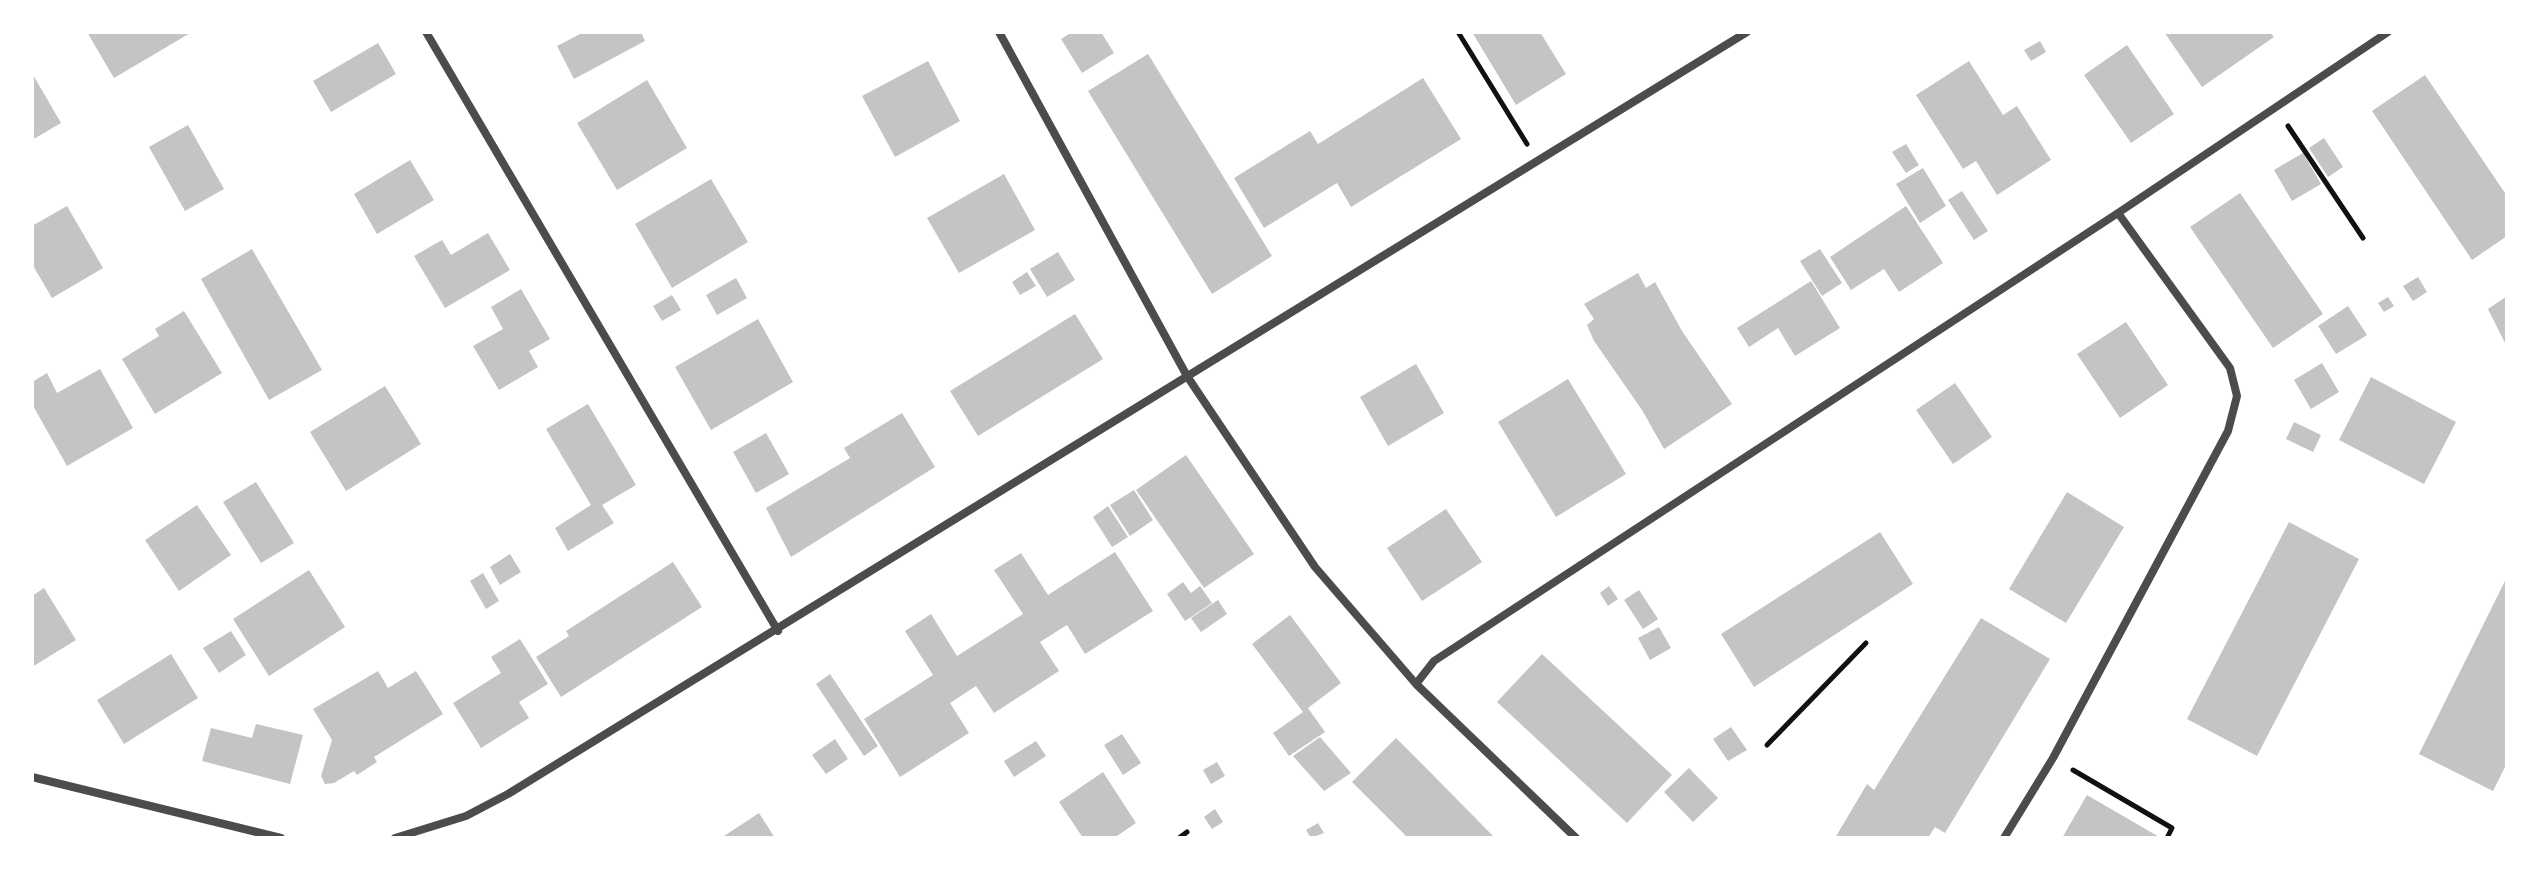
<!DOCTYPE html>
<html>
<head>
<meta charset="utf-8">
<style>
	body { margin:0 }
	#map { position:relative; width:2539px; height:870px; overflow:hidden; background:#fff; font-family:"Open Sans",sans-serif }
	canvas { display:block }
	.frame { position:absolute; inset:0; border:34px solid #fff; pointer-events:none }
</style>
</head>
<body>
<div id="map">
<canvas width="2539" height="870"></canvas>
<div class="frame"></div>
</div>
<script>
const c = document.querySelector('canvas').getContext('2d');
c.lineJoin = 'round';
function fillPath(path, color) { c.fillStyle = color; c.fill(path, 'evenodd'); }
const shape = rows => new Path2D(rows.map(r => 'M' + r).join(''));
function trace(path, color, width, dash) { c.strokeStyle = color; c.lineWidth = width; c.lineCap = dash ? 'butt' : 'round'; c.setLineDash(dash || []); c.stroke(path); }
fillPath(shape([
	[87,32,192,32,114,78],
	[584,32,641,32,645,41,574,79,557,46],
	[1072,32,1101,32,1114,53,1082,73,1061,39],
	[1472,32,1540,32,1566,74,1516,105],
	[2164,32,2270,32,2274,37,2202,87],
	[2040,41,2046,52,2031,61,2024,50],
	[378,43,396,74,331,112,313,81],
	[2127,45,2174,114,2131,143,2084,75],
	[1148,54,1272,256,1212,294,1088,91],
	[928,61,960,121,895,157,862,96],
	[1969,61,2003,115,2017,106,2051,160,1997,195,1976,161,1963,169,1916,95],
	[32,73,61,123,32,140],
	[2425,75,2507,196,2507,236,2472,260,2372,111],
	[1423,78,1461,139,1351,207,1337,183,1264,228,1234,178,1310,131,1318,144],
	[647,80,687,148,617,190,577,123],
	[188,125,224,189,185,211,149,147],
	[2324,138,2343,167,2328,177,2309,148],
	[1906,144,1919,165,1906,173,1892,152],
	[2303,153,2321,184,2292,201,2274,170],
	[410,160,434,200,377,234,354,194],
	[1923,168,1946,206,1920,223,1896,184],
	[1004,174,1035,230,959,273,927,218],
	[711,179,748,242,672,288,635,224],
	[1962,191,1988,231,1974,240,1948,200],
	[2240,193,2323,314,2273,348,2190,227],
	[67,206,103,268,52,298,32,264,32,226],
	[1906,206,1943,263,1899,292,1884,269,1851,290,1830,257],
	[488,233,510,270,445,308,414,256,442,240,451,255],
	[252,249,322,370,269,400,201,279],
	[1820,249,1842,283,1822,296,1800,261],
	[1058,252,1075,280,1047,297,1030,269],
	[1027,272,1036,286,1020,295,1012,282],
	[1638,273,1646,288,1655,282,1682,331,1732,404,1664,449,1642,410,1594,341,1587,325,1594,319,1584,304],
	[2418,277,2427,292,2413,301,2403,286],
	[736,278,747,298,717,315,706,295],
	[1811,281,1840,328,1795,356,1778,328,1749,347,1737,328],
	[521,289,550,339,529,351,538,367,499,390,473,346,503,329,491,307],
	[672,295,681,310,662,321,653,306],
	[2507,296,2507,347,2488,309],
	[2388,297,2394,306,2384,312,2378,303],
	[2348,306,2367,335,2336,354,2318,326],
	[184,311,222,373,155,414,122,359,159,336,155,329],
	[1075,314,1103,359,978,436,950,391],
	[758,319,793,382,711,430,675,367],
	[2126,322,2168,385,2120,418,2077,354],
	[2322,363,2339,392,2311,409,2294,380],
	[1416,364,1444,413,1388,446,1360,397],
	[100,369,133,428,67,466,32,404,32,382,47,373,57,393],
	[2371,377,2456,422,2424,484,2339,440],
	[1568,379,1626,474,1556,517,1498,422],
	[1955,383,1992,437,1953,464,1916,410],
	[385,386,421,444,346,491,310,432],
	[588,404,636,485,602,505,614,523,568,551,555,528,591,505,546,429],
	[902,413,935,467,791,557,766,508,850,458,844,448],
	[2294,422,2321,435,2313,452,2286,439],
	[766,433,789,474,756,493,733,452],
	[1186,455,1254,554,1204,588,1136,490],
	[256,482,294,543,261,563,223,502],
	[1134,490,1153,520,1130,536,1110,505],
	[2067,492,2124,527,2066,623,2009,589],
	[197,505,231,555,179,591,145,540],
	[1108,506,1128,537,1112,547,1093,517],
	[1446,509,1482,562,1422,601,1387,548],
	[2289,522,2359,559,2257,756,2187,719],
	[1880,532,1913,584,1754,687,1721,634],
	[1115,552,1153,611,1085,654,1067,625,1040,642,1059,671,994,713,976,686,950,703,969,733,900,777,864,719,933,675,905,631,931,614,957,656,1023,614,994,570,1021,553,1048,595],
	[510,554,521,572,500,585,490,567],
	[673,562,702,607,561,697,536,657,569,636,566,631],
	[309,570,345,627,269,676,233,619],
	[483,573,499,601,486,609,470,581],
	[2507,577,2507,763,2493,791,2419,754],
	[1183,582,1191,593,1200,586,1212,603,1185,621,1167,594],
	[1609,586,1618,599,1608,606,1600,593],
	[44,588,76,640,32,667,32,596],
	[1639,590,1658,619,1643,629,1624,600],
	[1218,600,1227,614,1201,632,1191,618],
	[1290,615,1341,683,1308,708,1325,732,1289,756,1273,733,1303,712,1252,644],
	[1981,618,2050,659,1945,833,1935,827,1928,838,1835,838,1867,784,1874,790],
	[1659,627,1671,648,1650,660,1638,638],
	[231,631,246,655,219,673,203,648],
	[520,639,548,684,519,702,529,718,481,748,453,703,501,673,491,657],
	[171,654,198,698,124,744,97,700],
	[1542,654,1672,775,1627,823,1497,702],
	[378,671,388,688,416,671,443,714,374,757,377,762,357,775,354,771,334,783,325,784,321,776,332,740,313,709],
	[830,674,878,746,864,756,816,684],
	[256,724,303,735,290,784,202,761,211,728,252,738],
	[1731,727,1747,750,1728,761,1713,739],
	[1122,734,1141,763,1123,775,1104,745],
	[1320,737,1351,773,1324,791,1293,756],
	[1396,738,1435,777,1495,838,1408,838,1352,782],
	[835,739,848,759,826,774,812,755],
	[1036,741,1046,756,1014,777,1004,761],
	[1217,762,1225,776,1211,784,1203,770],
	[1689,768,1718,798,1693,822,1664,792],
	[1103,772,1136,823,1114,838,1083,838,1059,802],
	[2087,795,2161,838,2062,838],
	[1215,809,1223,822,1212,829,1204,817],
	[759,813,775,838,721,838],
	[1318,823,1324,833,1311,838,1306,830]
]), '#c4c4c4');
trace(shape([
	[1458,32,1527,144],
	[2288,126,2363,238],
	[1767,745,1866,643],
	[2073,770,2172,828,2167,838],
	[1179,838,1187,832]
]), '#111', 5);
trace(shape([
	[426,32,778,631],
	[999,32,1187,376,1315,567,1416,684,1576,838],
	[1416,684,1434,661,2118,213,2388,32],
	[32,777,281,838],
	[395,838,466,816,508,794,1747,32],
	[2004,838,2053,758,2228,431,2237,396,2230,368,2118,213]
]), '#4c4c4c', 8);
</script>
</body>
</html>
